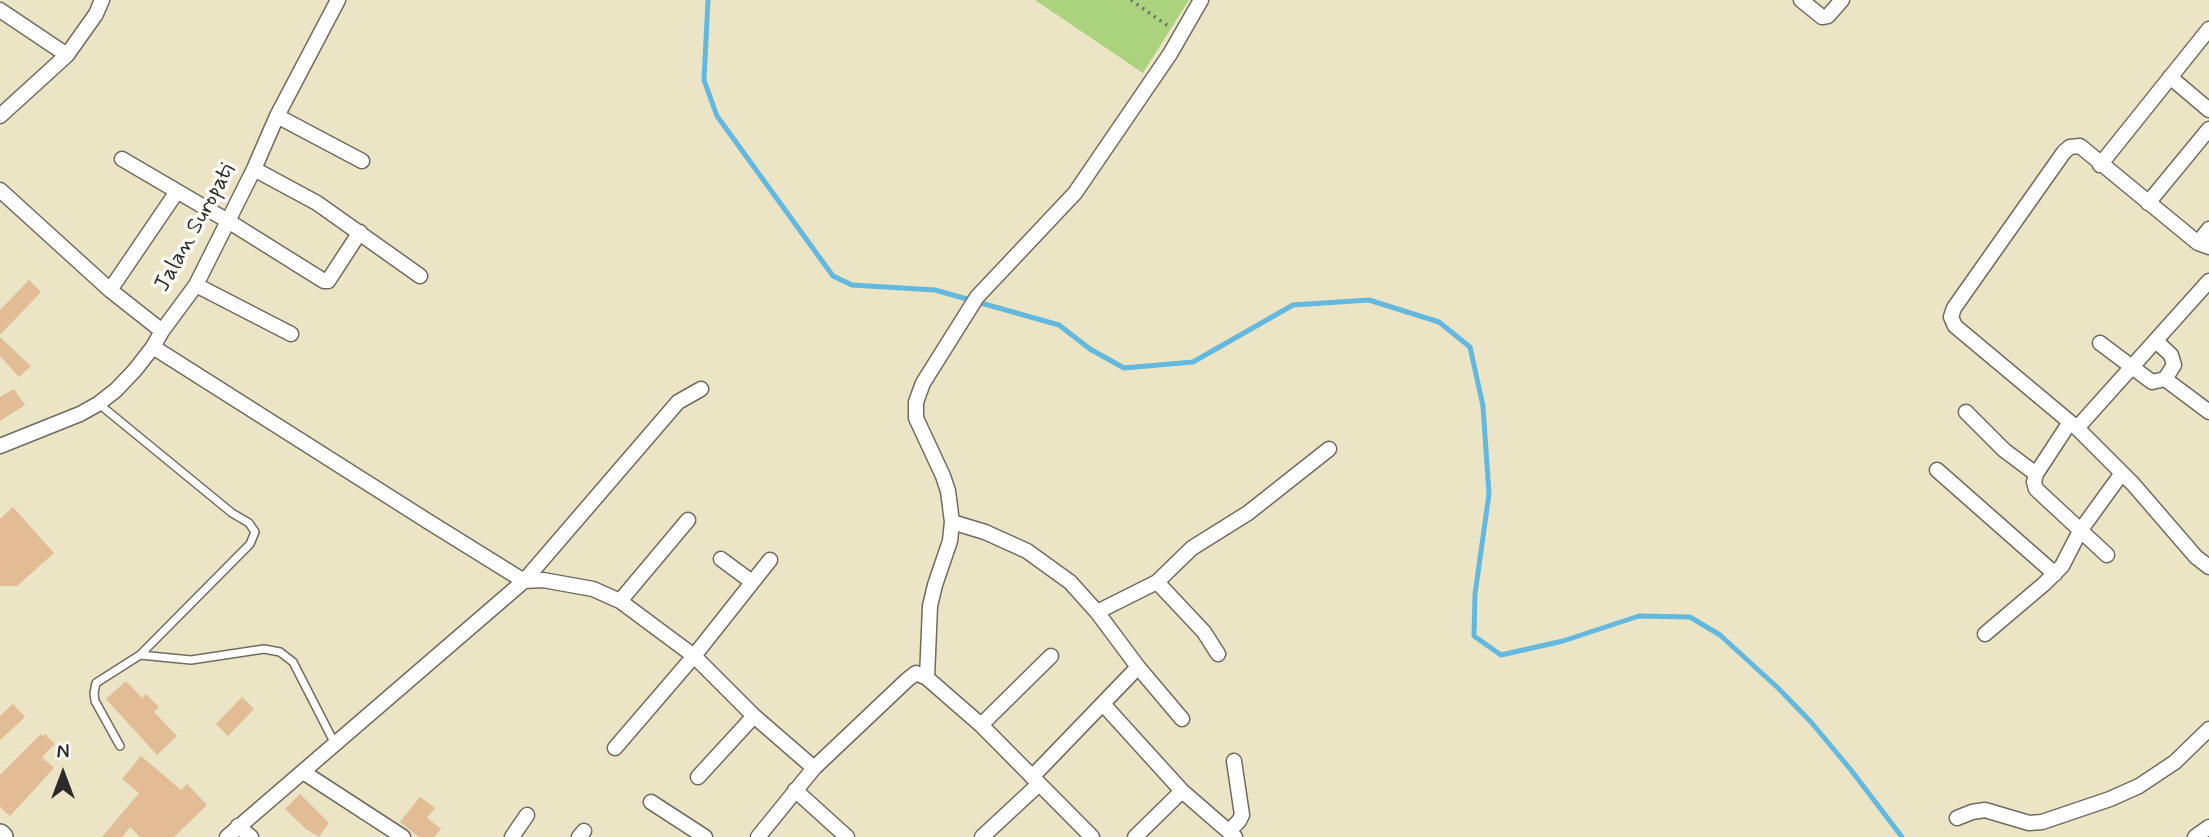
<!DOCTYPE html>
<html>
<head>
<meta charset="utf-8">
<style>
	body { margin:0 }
	#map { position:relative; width:2209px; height:837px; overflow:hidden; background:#ebe5c5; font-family:Mynerve,sans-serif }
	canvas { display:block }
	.north { position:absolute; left:28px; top:739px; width:70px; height:70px; -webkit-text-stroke:5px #fdfcf7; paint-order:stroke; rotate:0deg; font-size:19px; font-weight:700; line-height:28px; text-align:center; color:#2b2b2b }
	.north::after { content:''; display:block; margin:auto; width:24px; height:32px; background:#2b2b2b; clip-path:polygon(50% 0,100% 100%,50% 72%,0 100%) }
</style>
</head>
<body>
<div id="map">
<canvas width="2209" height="837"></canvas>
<div class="north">N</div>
</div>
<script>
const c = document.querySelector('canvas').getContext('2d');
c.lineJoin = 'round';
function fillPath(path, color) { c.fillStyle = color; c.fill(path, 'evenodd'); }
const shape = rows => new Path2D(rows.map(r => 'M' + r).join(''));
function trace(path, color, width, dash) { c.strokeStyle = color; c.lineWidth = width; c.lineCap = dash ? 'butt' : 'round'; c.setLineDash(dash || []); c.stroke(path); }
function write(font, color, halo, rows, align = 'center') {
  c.font = font + ' Mynerve,sans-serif'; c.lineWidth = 7; c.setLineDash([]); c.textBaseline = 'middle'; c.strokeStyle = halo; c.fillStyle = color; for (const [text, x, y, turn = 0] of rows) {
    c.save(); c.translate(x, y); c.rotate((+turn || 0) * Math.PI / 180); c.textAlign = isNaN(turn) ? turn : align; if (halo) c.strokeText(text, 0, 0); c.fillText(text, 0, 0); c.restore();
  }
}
fillPath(shape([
	[1035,0,1189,0,1143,73]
]), '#abd37d');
trace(shape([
	[708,0,704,80,717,116,833,276,852,285,935,290,1059,325,1090,349,1124,368,1193,362,1293,305,1369,300,1439,322,1470,347,1483,406,1489,494,1475,594,1474,636,1501,655,1563,641,1639,616,1690,617,1720,635,1778,688,1811,722,1851,770,1902,837]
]), '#63b8df', 5);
fillPath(shape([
	[29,280,41,292,0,335,0,310],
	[0,337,31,366,19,377,0,356],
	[14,389,25,405,0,421,0,397],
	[13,507,54,553,17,586,0,586,0,519],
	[126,681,142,698,146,694,159,707,154,712,177,736,157,755,106,699],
	[242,697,254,709,228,736,216,724],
	[13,704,25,717,0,740,0,716],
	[41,734,42,736,45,734,55,744,42,757,54,768,10,816,0,807,0,775],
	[141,756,181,790,187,784,207,805,174,837,140,837,130,827,122,837,102,837,139,793,122,779],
	[300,794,329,823,319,837,306,829,285,809],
	[420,797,435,808,427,818,441,829,434,837,419,837,400,822]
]), '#e1bc94');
const service = shape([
	[99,404,232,513,249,523,255,532,250,544,140,655,96,683,94,693,95,701,120,746],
	[140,655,191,660,264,649,280,652,293,662,335,744]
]);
const minor = shape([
	[1801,0,1822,17,1828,16,1842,0],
	[0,10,67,55],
	[2170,77,2209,110],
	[0,116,67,55,96,14,102,0],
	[277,116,362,161],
	[122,159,228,221,324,281,328,281,330,278,360,232],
	[2100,165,2209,29],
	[254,169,317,203,420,276],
	[0,190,110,290,162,331],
	[2148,203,2209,129],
	[2198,243,2209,229],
	[2209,247,2198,243,2080,146,2070,147,2064,152,1954,308,1951,317,1955,326,2077,428,2133,484,2196,557,2209,567],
	[196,285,291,334],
	[110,290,176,193],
	[2100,343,2152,382,2165,379,2174,365,2171,355,2156,341],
	[153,347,429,522,524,581,678,402,701,389],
	[2165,379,2209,412],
	[1966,412,2004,450,2036,474],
	[2070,422,2036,474,2034,482,2036,489,2107,555],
	[2077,428,2209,281],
	[0,446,80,414,98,404,116,390,135,370,153,347,162,331,196,285,254,169,277,116,338,0],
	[1937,470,2055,574],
	[952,522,985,532,1027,551,1070,582,1097,612,1138,667,1032,777],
	[721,559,752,582],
	[1157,582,1204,632,1218,654],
	[620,601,688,520],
	[1097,612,1157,582,1192,548,1248,513,1329,449],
	[1985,634,2044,584,2062,566,2080,531,2122,473],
	[1138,667,1182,719],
	[927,678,981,725,1092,837],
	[1103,704,1182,791,1235,837],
	[981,725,1051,656],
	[615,748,694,656,770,560],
	[303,772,403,837],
	[698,777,754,716],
	[795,790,847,837],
	[651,802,705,837],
	[1957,818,1972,812,1985,810,2029,823,2042,822,2110,799,2139,786,2175,762,2209,729],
	[238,826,251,837],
	[1229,831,1239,821,1242,815,1234,761],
	[227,837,524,581,543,580,593,589,620,601,694,656,754,716,814,768],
	[512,837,527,815],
	[579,837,584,831],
	[758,837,814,768,907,680,916,673,927,678,930,606,935,585,950,541,952,522,948,491,943,476,916,418,916,402,923,383,977,297,1075,193,1170,54,1201,0],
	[982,837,1039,784],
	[1135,837,1182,791],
	[2195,837,2209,827]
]);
const secondary = shape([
	[0,835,2,837]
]);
trace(service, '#6e6c61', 10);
trace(minor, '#6e6c61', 17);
trace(secondary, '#6e6c61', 24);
trace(shape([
	[1131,0,1168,26]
]), '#6e6c61', 3.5, [2, 5]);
trace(service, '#fff', 7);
trace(minor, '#fff', 14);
trace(secondary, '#fff', 21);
write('23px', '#2b2b2b', '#fdfcf7', [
	["Jalan Suropati",196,228,-61]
]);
</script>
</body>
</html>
